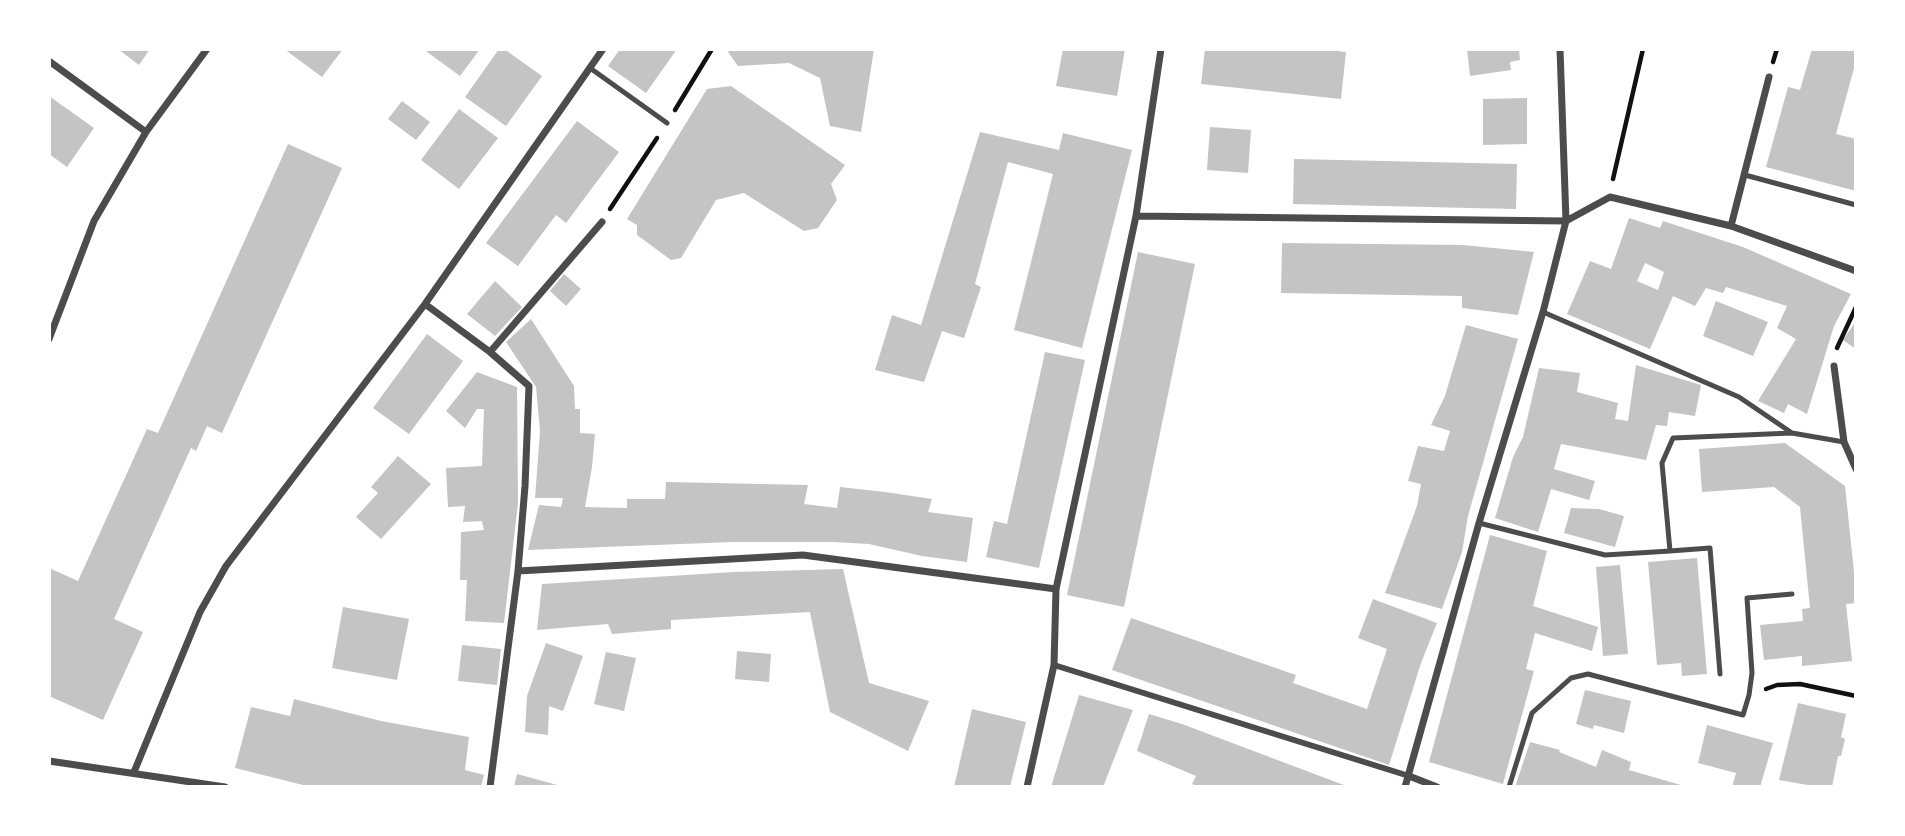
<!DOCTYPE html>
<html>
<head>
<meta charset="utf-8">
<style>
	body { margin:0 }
	#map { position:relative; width:1905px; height:836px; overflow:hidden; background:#fff; font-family:"Roboto Serif",serif }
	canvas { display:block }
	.frame { position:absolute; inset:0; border:51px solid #fff; pointer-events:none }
</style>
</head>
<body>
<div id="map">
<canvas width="1905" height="836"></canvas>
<div class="frame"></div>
</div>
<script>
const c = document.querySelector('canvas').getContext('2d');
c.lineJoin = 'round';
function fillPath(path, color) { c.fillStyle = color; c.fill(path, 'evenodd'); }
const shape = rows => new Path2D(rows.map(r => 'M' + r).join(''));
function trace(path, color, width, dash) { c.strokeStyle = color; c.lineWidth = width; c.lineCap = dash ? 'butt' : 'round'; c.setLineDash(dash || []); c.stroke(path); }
fillPath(shape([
	[118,49,150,49,139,65],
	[284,49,343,49,322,77],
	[423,49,480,49,460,76],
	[499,49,504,49,542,76,506,126,465,97],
	[620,49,677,49,646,93,608,66],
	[731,49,874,49,861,132,830,126,820,78,789,63,738,66,728,52],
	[1063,49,1125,49,1117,96,1056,86],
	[1205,49,1318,49,1346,52,1341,99,1201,84],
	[1467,49,1519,49,1520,60,1510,62,1511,70,1470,76],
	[1812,49,1856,49,1856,61,1836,134,1856,139,1856,191,1766,167,1788,87,1800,90],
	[731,86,845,165,831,184,837,200,818,228,804,231,744,193,716,200,681,258,671,260,637,235,637,225,627,219,707,89],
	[49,96,94,128,67,167,49,154],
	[1527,98,1527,144,1483,145,1483,99],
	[402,101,430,122,416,140,388,119],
	[459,109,498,138,459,189,421,160],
	[577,121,619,152,566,223,556,215,518,266,486,243],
	[1210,127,1251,130,1248,173,1207,170],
	[980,132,1059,150,1063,133,1132,150,1082,348,1014,330,1053,174,1008,162,975,284,981,287,964,338,942,331,924,382,875,370,892,315,921,325],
	[288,144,342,168,222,433,207,426,196,451,191,448,114,619,143,632,103,720,49,696,49,568,78,581,147,429,158,433],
	[1294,159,1517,164,1516,209,1293,204],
	[1629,218,1660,228,1663,221,1743,247,1851,294,1834,326,1807,414,1788,404,1784,413,1758,401,1796,339,1777,328,1787,306,1726,287,1723,293,1706,288,1695,306,1673,296,1650,349,1567,314,1590,261,1611,269],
	[1645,263,1664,272,1658,290,1637,281],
	[1282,243,1463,245,1534,252,1518,315,1462,308,1462,296,1281,293],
	[1138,252,1195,264,1124,607,1067,595],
	[564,274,581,289,566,306,550,291],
	[495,281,522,307,495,336,467,314],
	[1716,301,1768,322,1753,356,1703,336],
	[531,319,574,386,575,409,580,409,580,433,595,434,592,467,585,507,627,508,627,499,665,499,666,482,808,485,804,504,837,508,840,487,885,492,932,499,928,512,973,518,967,562,922,556,869,544,833,542,732,542,528,550,539,505,561,507,563,498,535,498,540,431,536,387,506,342],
	[1856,321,1856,349,1843,340],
	[1466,325,1518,339,1468,516,1462,552,1442,609,1385,593,1417,506,1421,484,1408,481,1418,446,1444,451,1450,431,1431,425,1445,396],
	[427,334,463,361,409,434,373,408],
	[1045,352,1085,360,1039,568,986,557,994,521,1007,524],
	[1636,365,1701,385,1695,416,1669,412,1667,426,1656,425,1646,460,1561,444,1554,469,1595,481,1589,500,1551,489,1538,532,1495,518,1513,457,1523,437,1539,368,1580,373,1577,392,1618,403,1615,419,1628,421],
	[477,372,517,387,518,503,504,623,465,621,467,580,460,580,461,532,484,530,482,521,463,522,465,506,448,507,446,468,482,466,484,409,477,409,465,428,446,411],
	[1785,443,1845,486,1856,591,1856,603,1846,604,1852,661,1802,666,1802,656,1764,660,1760,625,1803,621,1802,609,1810,608,1800,507,1774,487,1702,492,1699,449],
	[398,456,431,484,381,539,356,517,378,493,371,487],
	[1571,508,1599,509,1624,516,1615,547,1564,533],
	[1490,535,1547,551,1533,606,1598,627,1592,651,1535,633,1526,669,1534,671,1503,784,1429,762],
	[1697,558,1707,674,1682,676,1681,663,1657,665,1648,562],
	[1620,565,1628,654,1603,656,1596,567],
	[843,569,869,683,929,701,908,751,830,712,810,612,671,620,671,629,612,634,608,624,537,630,542,584,734,572],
	[1373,599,1437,623,1421,663,1389,765,1112,670,1131,618,1296,675,1293,683,1367,709,1387,649,1358,638],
	[343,607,409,619,397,680,332,668],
	[546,643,583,656,563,711,549,706,548,735,525,732,527,696],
	[462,645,501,649,497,685,458,681],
	[737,651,771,654,769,682,735,679],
	[606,652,636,658,624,711,594,704],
	[1585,690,1631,701,1624,733,1594,725,1593,729,1576,724],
	[1079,695,1133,710,1103,787,1051,787],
	[294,699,381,721,469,737,465,770,484,775,481,787,311,787,235,768,251,707,290,716],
	[1798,703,1846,714,1841,737,1845,739,1841,756,1838,756,1832,787,1819,787,1779,780],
	[972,709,1026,722,1010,787,954,787],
	[1149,714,1182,724,1349,787,1199,787,1192,784,1196,776,1137,751],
	[1707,725,1773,743,1760,787,1732,787,1736,773,1698,763],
	[1530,742,1560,750,1559,752,1596,767,1602,750,1631,762,1629,770,1688,787,1515,787],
	[517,774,561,786,561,787,514,787]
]), '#c4c4c4');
trace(shape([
	[1773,62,1777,49],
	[675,110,712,49],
	[1613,179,1643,49],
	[610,209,657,138],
	[1837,348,1856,307],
	[1766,689,1777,685,1800,684,1856,696]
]), '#111', 4.5);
trace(shape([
	[590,68,667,123],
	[1745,175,1856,205],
	[1543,312,1739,397,1792,433,1844,442],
	[1479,523,1605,555,1670,551,1662,463,1673,438,1792,433],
	[1670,551,1710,548,1720,674],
	[1509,787,1532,713,1571,678,1588,674,1743,715,1749,695,1752,673,1747,598,1792,594]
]), '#4c4c4c', 5);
trace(shape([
	[1054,665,1409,776]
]), '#4c4c4c', 6);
trace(shape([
	[1560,49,1566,221,1610,197,1731,226,1769,77],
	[49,61,146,132],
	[1136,216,1566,221,1543,312,1479,523,1405,787],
	[1731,226,1856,271],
	[425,304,490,352,529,386,525,486,518,571,490,787],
	[49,339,94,221,146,132,207,49],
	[490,352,602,222],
	[1834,366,1844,442,1856,469],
	[518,571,803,555,1056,589],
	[49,761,225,787],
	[134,772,200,612,226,566,425,304,603,49],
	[1409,776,1437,787],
	[1027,787,1054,665,1056,589,1136,216,1161,49]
]), '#4c4c4c', 7);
</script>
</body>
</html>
